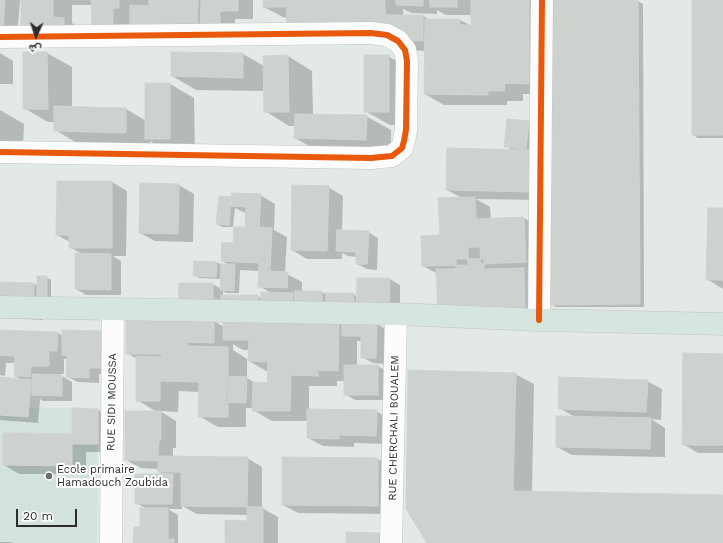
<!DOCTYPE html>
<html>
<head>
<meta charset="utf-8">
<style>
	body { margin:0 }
	#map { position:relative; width:723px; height:543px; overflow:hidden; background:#e3e9e5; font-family:"Work Sans",Vazirmatn,sans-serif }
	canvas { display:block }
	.north { position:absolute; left:16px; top:16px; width:40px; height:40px; -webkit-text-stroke:3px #fff; paint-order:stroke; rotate:183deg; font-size:11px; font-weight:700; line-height:16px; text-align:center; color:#2c2c2c }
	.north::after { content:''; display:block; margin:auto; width:14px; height:18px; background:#2c2c2c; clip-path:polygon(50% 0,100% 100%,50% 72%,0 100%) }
	.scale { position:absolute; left:16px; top:509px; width:61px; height:18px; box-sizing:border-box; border:2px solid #2c2c2c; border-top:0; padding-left:5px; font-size:12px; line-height:14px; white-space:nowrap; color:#2c2c2c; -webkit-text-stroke:3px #fff; paint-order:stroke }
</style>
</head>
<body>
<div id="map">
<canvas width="723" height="543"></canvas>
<div class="north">ش</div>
<div class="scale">20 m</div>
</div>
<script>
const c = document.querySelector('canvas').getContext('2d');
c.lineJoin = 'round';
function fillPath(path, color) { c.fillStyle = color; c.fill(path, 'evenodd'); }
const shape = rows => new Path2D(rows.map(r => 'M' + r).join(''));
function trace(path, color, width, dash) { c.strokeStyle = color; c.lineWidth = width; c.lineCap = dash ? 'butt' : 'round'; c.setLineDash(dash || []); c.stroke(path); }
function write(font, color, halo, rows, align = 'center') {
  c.font = font + ' "Work Sans",sans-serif'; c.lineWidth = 4; c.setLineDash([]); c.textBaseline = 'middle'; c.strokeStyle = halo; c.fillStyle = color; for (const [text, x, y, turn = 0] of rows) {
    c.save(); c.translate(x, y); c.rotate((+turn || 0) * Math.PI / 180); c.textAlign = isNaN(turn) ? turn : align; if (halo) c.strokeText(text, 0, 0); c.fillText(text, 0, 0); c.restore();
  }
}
fillPath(shape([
	[0,407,98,409,97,543,0,543]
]), '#d3e2da');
fillPath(shape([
	[0,0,20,0,17,39,0,37],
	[22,0,253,0,253,19,235,19,235,41,212,38,212,46,160,45,111,38,92,5,72,5,72,23,83,30,22,33],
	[264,0,548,0,548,1,638,1,643,4,644,307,556,307,551,304,547,94,523,94,523,101,507,101,507,105,444,105,425,94,426,51,410,50,401,45,306,44,288,18,283,17,264,7],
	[403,9,412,13,437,14,437,10,446,15,472,15,472,26,460,20,430,20,423,16,403,16],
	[693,0,723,0,723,138,698,138,693,135],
	[0,53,13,61,13,84,0,84],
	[24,53,47,53,72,67,72,108,126,109,146,121,170,84,194,98,195,153,171,153,150,141,150,146,79,144,55,130,55,122,48,122,24,108],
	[172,53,243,54,264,66,288,56,312,71,313,115,366,116,391,130,391,153,320,152,295,138,295,126,289,126,265,111,264,91,196,90,172,76],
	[388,56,413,70,413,125,390,125,365,111],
	[0,110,24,124,23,147,0,146],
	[529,122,539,128,544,200,476,199,490,207,491,219,524,218,539,227,540,271,527,271,538,278,540,321,438,274,423,266,462,198,447,190,512,150,506,146],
	[58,182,112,182,127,191,126,256,113,256,121,261,121,295,86,295,76,289,82,254,70,247,70,242,57,235],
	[179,185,194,194,193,242,155,241,140,233],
	[328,187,343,196,342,231,368,232,378,238,377,270,367,269,357,264,357,257,348,256,342,253,342,259,307,259,292,250],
	[260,195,275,204,274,230,287,237,285,273,302,282,302,292,322,292,327,295,354,294,357,297,358,279,390,279,400,285,400,316,232,316,180,284,213,284,221,289,221,279,199,278,194,275,217,262,221,265,230,265,222,261,246,229,247,214,235,208,233,227,222,227,217,224,220,197,232,198],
	[240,270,260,271,259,286,271,293,261,298,257,296,223,296,223,291,226,293,239,293],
	[723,209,723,289,707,279],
	[46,277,51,280,51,315,44,315,43,320,0,318,0,283,34,284,38,286],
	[214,321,224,327,339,323,343,326,377,324,387,330,386,364,373,363,362,357,362,341,357,341,357,366,378,366,388,372,388,400,355,400,345,394,345,381,337,381,337,386,309,386,309,410,376,411,391,420,391,444,354,443,354,447,323,446,308,438,308,421,272,421,253,410,253,408,246,408,246,427,218,427,199,416,199,392,179,391,178,412,160,411,176,421,176,448,173,448,173,457,247,458,262,467,262,508,278,517,278,543,226,543,248,522,248,515,197,514,182,506,182,509,168,509,178,515,178,543,134,543,141,528,147,509,136,503,165,475,159,472,159,469,141,468,126,460,157,412,137,400,137,359,127,353],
	[233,344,243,350,250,350,249,361,268,372,268,384,257,384,247,378,247,359,233,350],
	[0,331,58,333,63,336,102,332,112,374,99,374,99,383,78,382,67,377,68,359,64,359,64,374,59,374,72,382,72,401,43,401,40,399,38,423,0,420,0,378,22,380,15,376,15,363,6,363,5,376,0,375],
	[723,355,723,453,698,453,683,444],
	[515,374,534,384,532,492,723,496,723,543,428,543],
	[647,381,662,389,661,420,651,419,665,428,665,457,572,455,557,447,575,417,559,408],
	[73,409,98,410,113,418,113,452,86,452,86,474,19,474,4,465,73,435],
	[283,458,378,459,393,468,393,514,298,513,283,505],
	[379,534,394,543,347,543],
	[0,542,10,542,13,543,0,543]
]), '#0003');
const building = shape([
	[0,0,5,0,3,31,0,31,0,0],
	[21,0,53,0,53,17,64,18,64,33,21,33,21,0],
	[91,0,119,0,119,8,113,8,113,28,92,28,91,0],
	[149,0,198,0,197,38,130,27,130,5,149,6,149,0],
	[201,0,238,0,238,11,220,11,220,33,200,33,201,0],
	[263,0,385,0,385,15,423,15,423,41,390,40,286,33,287,7,263,7,263,0],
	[396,0,423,0,423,6,396,5,396,0],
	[430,0,457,0,457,7,430,7,430,0],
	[471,0,529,0,529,84,505,83,504,91,488,91,488,95,424,94,425,19,460,19,460,25,471,25,471,0],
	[549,0,638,0,640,304,550,305,549,0],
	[692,0,723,0,723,135,692,135,692,0],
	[23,52,47,52,48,109,23,109,23,52],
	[171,52,243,53,243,78,171,76,171,52],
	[288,55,289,112,264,112,263,56,288,55],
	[364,55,389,55,389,112,364,112,364,55],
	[145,83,170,83,170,139,145,139,145,83],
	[54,106,126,108,126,133,54,131,54,106],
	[295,114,367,115,366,140,294,138,295,114],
	[507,119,529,121,526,149,504,147,507,119],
	[447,148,530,150,529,192,446,190,447,148],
	[57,181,112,181,112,248,69,248,69,235,56,235,57,181],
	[140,183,179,184,178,234,139,233,140,183],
	[292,185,329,186,327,251,291,250,292,185],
	[232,193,261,194,259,227,272,228,270,271,288,272,287,288,258,287,259,263,221,261,222,242,233,243,234,227,245,227,246,207,231,206,232,193],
	[219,196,231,197,229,225,216,224,219,196],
	[475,197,476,219,524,217,526,262,481,264,480,247,468,247,468,265,422,266,421,236,440,235,438,198,475,197],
	[708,208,723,208,723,280,706,280,708,208],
	[337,230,369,231,367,264,356,264,356,252,336,251,337,230],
	[75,253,111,254,111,290,75,289,75,253],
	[456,259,484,259,484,269,524,268,525,313,438,315,436,269,456,269,456,259],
	[194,261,217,262,216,277,193,276,194,261],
	[221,264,235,264,234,291,220,290,221,264],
	[37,276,47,276,47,313,37,313,37,276],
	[357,278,390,278,389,310,356,310,357,278],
	[0,282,34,283,33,314,0,313,0,282],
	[179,283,213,283,213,311,178,310,179,283],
	[295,291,322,291,322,313,294,313,295,291],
	[261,292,293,293,292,314,260,313,261,292],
	[326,293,354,293,353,312,326,312,326,293],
	[221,295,258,295,258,311,221,311,221,295],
	[126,319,214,320,214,343,187,342,187,346,228,347,228,417,198,417,199,382,160,381,160,401,136,401,136,356,161,357,162,354,126,354,126,319],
	[223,321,339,322,338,371,318,370,318,376,291,375,290,411,252,411,253,382,267,383,268,362,248,361,249,340,223,340,223,321],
	[342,323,377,323,376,358,361,358,361,336,342,336,342,323],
	[0,330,58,332,57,351,49,351,49,366,31,366,30,377,14,376,15,356,0,355,0,330],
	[62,330,102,331,101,368,89,368,89,378,66,377,67,355,62,355,62,330],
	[683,353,723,354,723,445,682,445,683,353],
	[344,365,378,365,378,395,344,395,344,365],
	[408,370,516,373,513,491,723,495,723,543,427,543,406,509,408,370],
	[32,374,62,375,62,396,32,395,32,374],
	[227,376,247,377,246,403,226,402,227,376],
	[0,377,31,380,28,417,0,415,0,377],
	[559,377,648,380,646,412,558,409,559,377],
	[72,408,98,409,98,444,72,444,72,466,3,465,3,433,72,434,72,408],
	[307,409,377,410,376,436,339,435,339,439,307,438,307,409],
	[125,411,161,411,161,440,159,440,158,456,248,457,247,507,181,506,181,472,158,472,158,461,125,460,125,411],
	[556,416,651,418,650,449,556,447,556,416],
	[282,457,378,458,378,506,282,505,282,457],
	[135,474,173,474,172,504,135,504,135,474],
	[247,507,263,507,263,543,225,543,225,520,247,521,247,507],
	[140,508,168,508,168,539,174,539,174,543,133,543,134,527,140,527,140,508],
	[346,532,379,533,379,543,346,543,346,532]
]);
fillPath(building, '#ced2cf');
trace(building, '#cfd4d1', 1);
const minor = shape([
	[0,37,371,33,387,35,398,41,405,50,407,61,406,130,404,141,402,148,392,156,371,158,0,152],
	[539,320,542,0],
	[111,543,113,310],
	[391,543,396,314]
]);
const major = shape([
	[0,307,396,314,539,320,723,324]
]);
trace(minor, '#c4c4c4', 23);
trace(major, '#c2c5c3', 23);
trace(minor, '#fbfcfb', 22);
trace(major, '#d7e5df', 22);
trace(shape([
	[0,37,371,33,387,35,398,41,405,50,407,61,406,130,404,141,402,148,392,156,371,158,0,152],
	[539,320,542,0]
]), '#e8590c', 6);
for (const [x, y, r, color] of [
	[49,476,4,"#6c6e6d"]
]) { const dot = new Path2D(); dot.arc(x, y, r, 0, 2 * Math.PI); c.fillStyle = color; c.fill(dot); trace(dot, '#fff', 1.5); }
write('11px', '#2c2c2c', '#fff', [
	["RUE SIDI MOUSSA",112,402,-89],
	["RUE CHERCHALI BOUALEM",394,428,-89]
]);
write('11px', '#2c2c2c', '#fff', [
	["Ecole primaire",57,470],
	["Hamadouch Zoubida",57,483]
], 'left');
</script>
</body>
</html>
